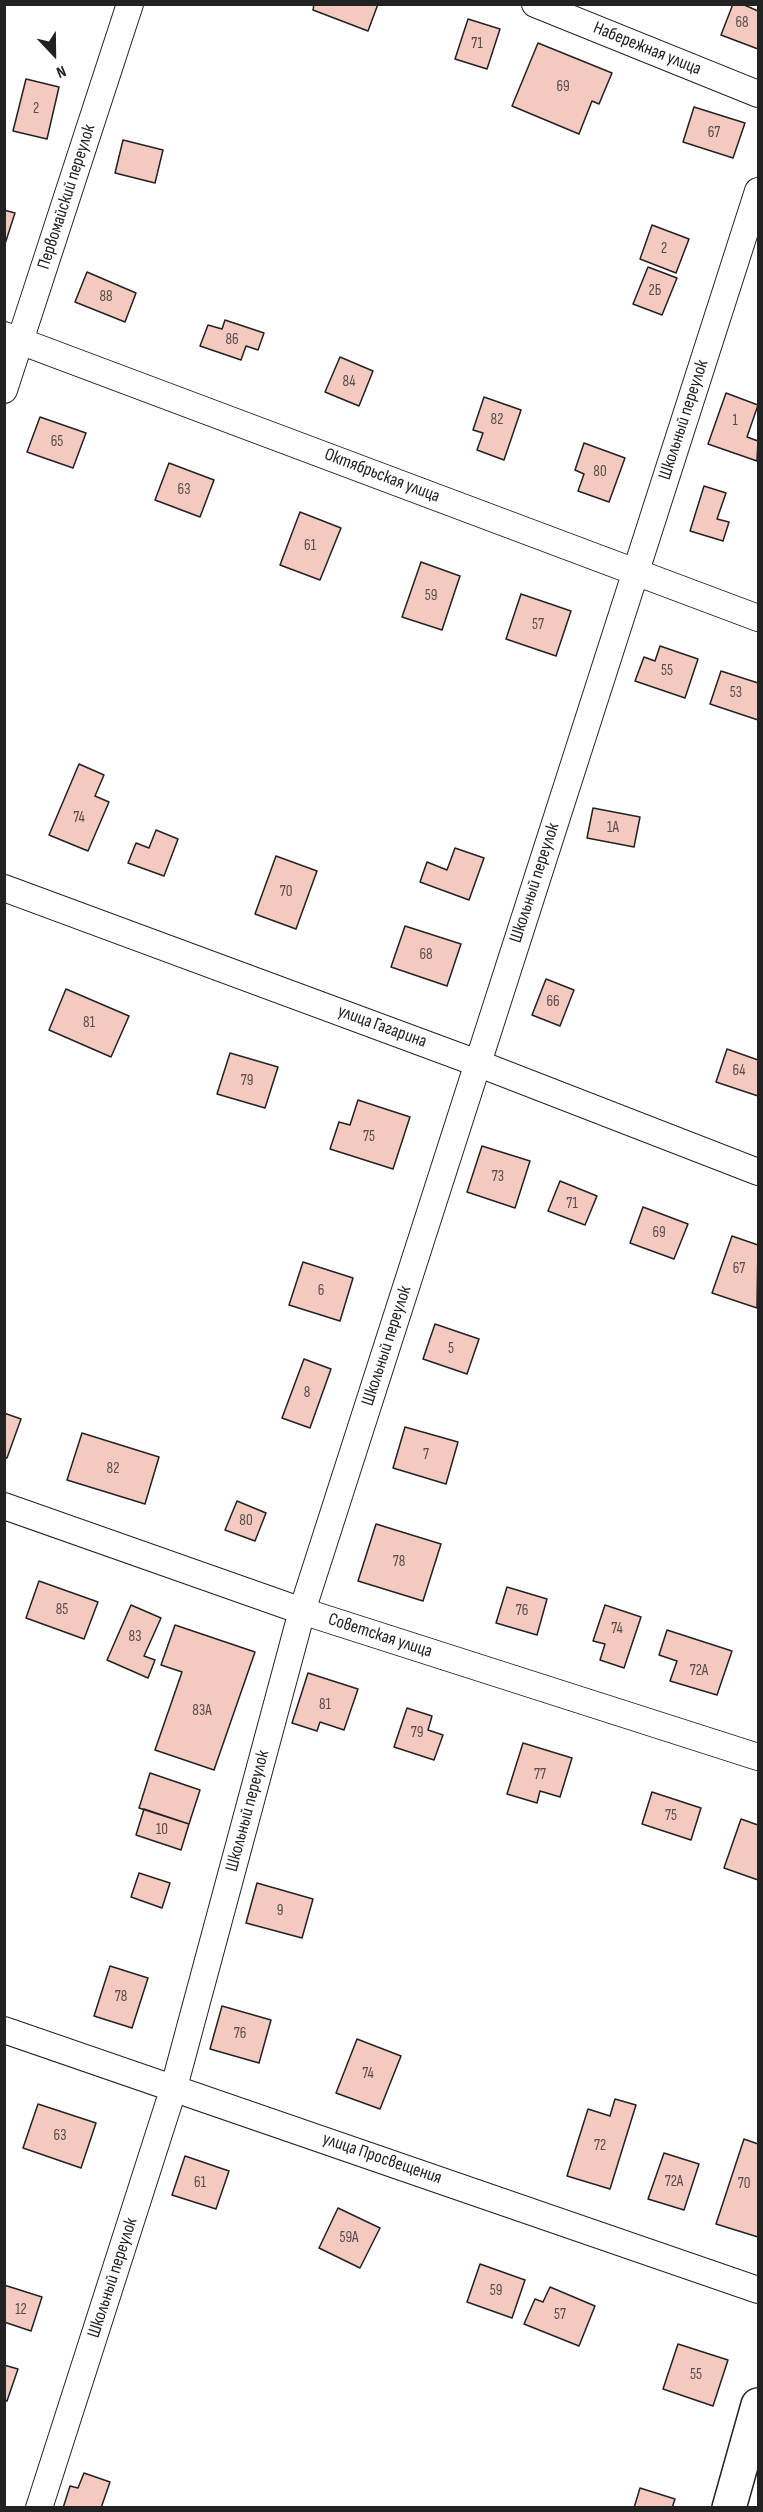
<!DOCTYPE html>
<html>
<head>
<meta charset="utf-8">
<style>
	body { margin:0 }
	#map { position:relative; width:763px; height:2512px; overflow:hidden; background:#fff; font-family:"Sofia Sans Condensed",sans-serif }
	canvas { display:block }
	.frame { position:absolute; inset:0; border:6px solid #222; pointer-events:none }
	.north { position:absolute; left:24px; top:24px; width:60px; height:60px; -webkit-text-stroke:4px #fff; paint-order:stroke; rotate:158deg; font-size:16px; font-weight:700; line-height:24px; text-align:center; color:#222 }
	.north::after { content:''; display:block; margin:auto; width:21px; height:27px; background:#222; clip-path:polygon(50% 0,100% 100%,50% 72%,0 100%) }
</style>
</head>
<body>
<div id="map">
<canvas width="763" height="2512"></canvas>
<div class="frame"></div>
<div class="north">N</div>
</div>
<script>
const c = document.querySelector('canvas').getContext('2d');
c.lineJoin = 'round';
function fillPath(path, color) { c.fillStyle = color; c.fill(path, 'evenodd'); }
const shape = rows => new Path2D(rows.map(r => 'M' + r).join(''));
function trace(path, color, width, dash) { c.strokeStyle = color; c.lineWidth = width; c.lineCap = dash ? 'butt' : 'round'; c.setLineDash(dash || []); c.stroke(path); }
function write(font, color, halo, rows, align = 'center') {
  c.font = font + ' "Sofia Sans Condensed",sans-serif'; c.lineWidth = 4.5; c.setLineDash([]); c.textBaseline = 'middle'; c.strokeStyle = halo; c.fillStyle = color; for (const [text, x, y, turn = 0] of rows) {
    c.save(); c.translate(x, y); c.rotate((+turn || 0) * Math.PI / 180); c.textAlign = isNaN(turn) ? turn : align; if (halo) c.strokeText(text, 0, 0); c.fillText(text, 0, 0); c.restore();
  }
}
const building = shape([
	[314,4,378,4,368,31,313,10,314,4],
	[733,4,742,4,758,11,758,49,721,35,733,4],
	[468,19,500,29,487,69,455,59,468,19],
	[538,43,612,73,599,104,592,101,579,134,512,106,538,43],
	[26,79,59,87,47,139,13,131,26,79],
	[694,107,745,123,733,158,683,142,694,107],
	[123,140,163,150,155,183,115,173,123,140],
	[4,210,15,213,4,247,4,210],
	[652,225,689,239,676,273,640,259,652,225],
	[648,267,677,278,662,315,633,304,648,267],
	[87,272,136,293,125,322,75,302,87,272],
	[225,320,264,333,258,350,246,346,241,360,200,346,208,325,222,329,225,320],
	[340,357,373,371,359,406,325,392,340,357],
	[726,393,758,405,747,437,758,441,757,461,708,444,726,393],
	[484,397,521,410,504,460,477,450,483,433,473,430,484,397],
	[40,417,86,433,73,468,27,452,40,417],
	[584,443,625,458,609,502,578,491,584,474,575,470,584,443],
	[169,463,214,480,200,517,155,500,169,463],
	[704,486,726,493,717,519,729,522,723,541,690,531,704,486],
	[300,512,341,528,320,580,280,565,300,512],
	[421,562,460,576,442,630,402,617,421,562],
	[521,594,571,611,556,656,506,639,521,594],
	[660,646,698,659,685,698,635,681,644,657,655,661,660,646],
	[721,671,758,683,758,720,710,704,721,671],
	[79,764,104,775,95,796,109,802,88,851,49,835,79,764],
	[593,808,640,817,634,847,587,838,593,808],
	[156,830,178,839,164,876,128,863,136,843,149,848,156,830],
	[455,848,484,858,469,900,420,882,427,862,447,870,455,848],
	[276,856,317,871,296,929,255,914,276,856],
	[405,926,461,944,447,986,391,967,405,926],
	[546,979,574,990,560,1026,532,1015,546,979],
	[66,989,129,1016,111,1057,49,1030,66,989],
	[727,1049,758,1060,758,1096,716,1082,727,1049],
	[230,1053,278,1067,265,1108,217,1094,230,1053],
	[358,1100,410,1117,393,1169,330,1149,339,1122,350,1125,358,1100],
	[482,1146,530,1161,515,1208,467,1192,482,1146],
	[560,1181,597,1196,585,1225,548,1211,560,1181],
	[643,1207,688,1224,674,1259,630,1243,643,1207],
	[732,1236,758,1245,757,1308,712,1293,732,1236],
	[303,1262,353,1278,340,1321,289,1305,303,1262],
	[435,1324,479,1339,467,1374,423,1359,435,1324],
	[304,1359,331,1369,310,1428,282,1418,304,1359],
	[4,1413,21,1419,7,1458,4,1457,4,1413],
	[405,1427,458,1442,446,1484,393,1468,405,1427],
	[82,1433,159,1457,145,1504,67,1480,82,1433],
	[237,1501,266,1513,255,1541,225,1530,237,1501],
	[376,1524,441,1544,423,1601,358,1581,376,1524],
	[39,1581,98,1602,84,1639,26,1618,39,1581],
	[507,1587,547,1599,537,1635,496,1623,507,1587],
	[131,1605,161,1618,144,1656,155,1660,148,1678,107,1660,131,1605],
	[605,1605,641,1617,624,1668,600,1660,605,1644,593,1641,605,1605],
	[175,1625,255,1652,214,1770,155,1750,182,1672,161,1665,175,1625],
	[667,1630,732,1651,717,1695,670,1681,677,1661,659,1655,667,1630],
	[308,1673,358,1689,344,1730,320,1722,317,1731,292,1723,308,1673],
	[407,1708,432,1716,428,1730,443,1735,434,1760,394,1747,407,1708],
	[523,1743,572,1758,560,1797,540,1791,537,1803,507,1794,523,1743],
	[150,1773,200,1790,189,1824,139,1808,150,1773],
	[652,1792,701,1808,691,1840,642,1824,652,1792],
	[144,1809,189,1824,181,1850,136,1835,144,1809],
	[741,1819,758,1825,758,1880,724,1868,741,1819],
	[139,1873,170,1883,162,1908,131,1897,139,1873],
	[257,1883,313,1899,302,1938,246,1923,257,1883],
	[110,1966,148,1978,132,2028,94,2016,110,1966],
	[222,2006,271,2020,259,2063,210,2049,222,2006],
	[357,2039,401,2056,380,2109,336,2093,357,2039],
	[615,2099,636,2105,610,2189,567,2176,588,2109,610,2116,615,2099],
	[38,2104,96,2123,81,2168,23,2148,38,2104],
	[744,2139,758,2144,758,2237,716,2224,744,2139],
	[664,2153,699,2164,684,2210,648,2199,664,2153],
	[185,2156,229,2171,216,2209,172,2195,185,2156],
	[338,2208,380,2228,360,2268,319,2248,338,2208],
	[480,2264,525,2280,512,2318,467,2302,480,2264],
	[4,2285,42,2297,31,2331,4,2322,4,2285],
	[550,2287,595,2306,579,2346,524,2324,535,2299,543,2302,550,2287],
	[678,2344,728,2360,713,2406,663,2389,678,2344],
	[4,2365,18,2369,7,2401,4,2400,4,2365],
	[84,2473,110,2482,101,2508,63,2508,70,2486,78,2488,84,2473],
	[640,2488,675,2499,672,2508,634,2508,640,2488]
]);
fillPath(building, '#f3c9c0');
trace(building, '#222', 1.5);
const street = shape([
	[535,4,758,94],
	[4,335,758,618],
	[4,390,130,4],
	[4,888,477,1063,758,1172],
	[4,1506,302,1611,758,1757],
	[4,2030,758,2290],
	[39,2508,174,2087,302,1611,758,191]
]);
const secondary = shape([
	[729,2508,758,2405]
]);
trace(street, '#222', 28);
trace(secondary, '#222', 36);
trace(street, '#fff', 26);
trace(secondary, '#fff', 33);
write('15px', '#564c4a', null, [
	["68",742,23],
	["71",477,44],
	["69",563,87],
	["2",36,109],
	["67",714,133],
	["2",664,249],
	["2Б",655,291],
	["88",106,297],
	["86",232,340],
	["84",349,382],
	["82",497,420],
	["1",735,421],
	["65",57,442],
	["80",600,472],
	["63",184,490],
	["61",310,546],
	["59",431,596],
	["57",538,625],
	["55",667,671],
	["53",736,693],
	["74",79,818],
	["1А",613,828],
	["70",286,892],
	["68",426,955],
	["66",553,1002],
	["81",89,1023],
	["64",739,1071],
	["79",247,1081],
	["75",369,1137],
	["73",498,1177],
	["71",572,1204],
	["69",659,1233],
	["67",739,1269],
	["6",321,1291],
	["5",451,1349],
	["8",307,1393],
	["7",426,1455],
	["82",113,1469],
	["80",246,1521],
	["78",399,1562],
	["85",62,1610],
	["76",522,1611],
	["74",617,1629],
	["83",135,1637],
	["72А",699,1671],
	["81",325,1705],
	["83А",202,1711],
	["79",417,1733],
	["77",540,1775],
	["75",671,1816],
	["10",162,1830],
	["9",280,1911],
	["78",121,1997],
	["76",240,2034],
	["74",368,2074],
	["63",60,2136],
	["72",600,2146],
	["72А",674,2182],
	["61",200,2183],
	["70",744,2184],
	["59А",349,2238],
	["59",496,2291],
	["12",21,2310],
	["57",560,2315],
	["55",696,2375]
]);
write('18px', '#222', '#fff', [
	["Набережная улица",647,49,22],
	["Первомайский переулок",67,197,-72],
	["Школьный переулок",684,420,-72],
	["Октябрьская улица",382,476,21],
	["Школьный переулок",535,883,-72],
	["улица Гагарина",382,1027,20],
	["Школьный переулок",387,1346,-72],
	["Советская улица",380,1636,18],
	["Школьный переулок",248,1811,-75],
	["улица Просвещения",382,2159,19],
	["Школьный переулок",113,2278,-72]
]);
</script>
</body>
</html>
